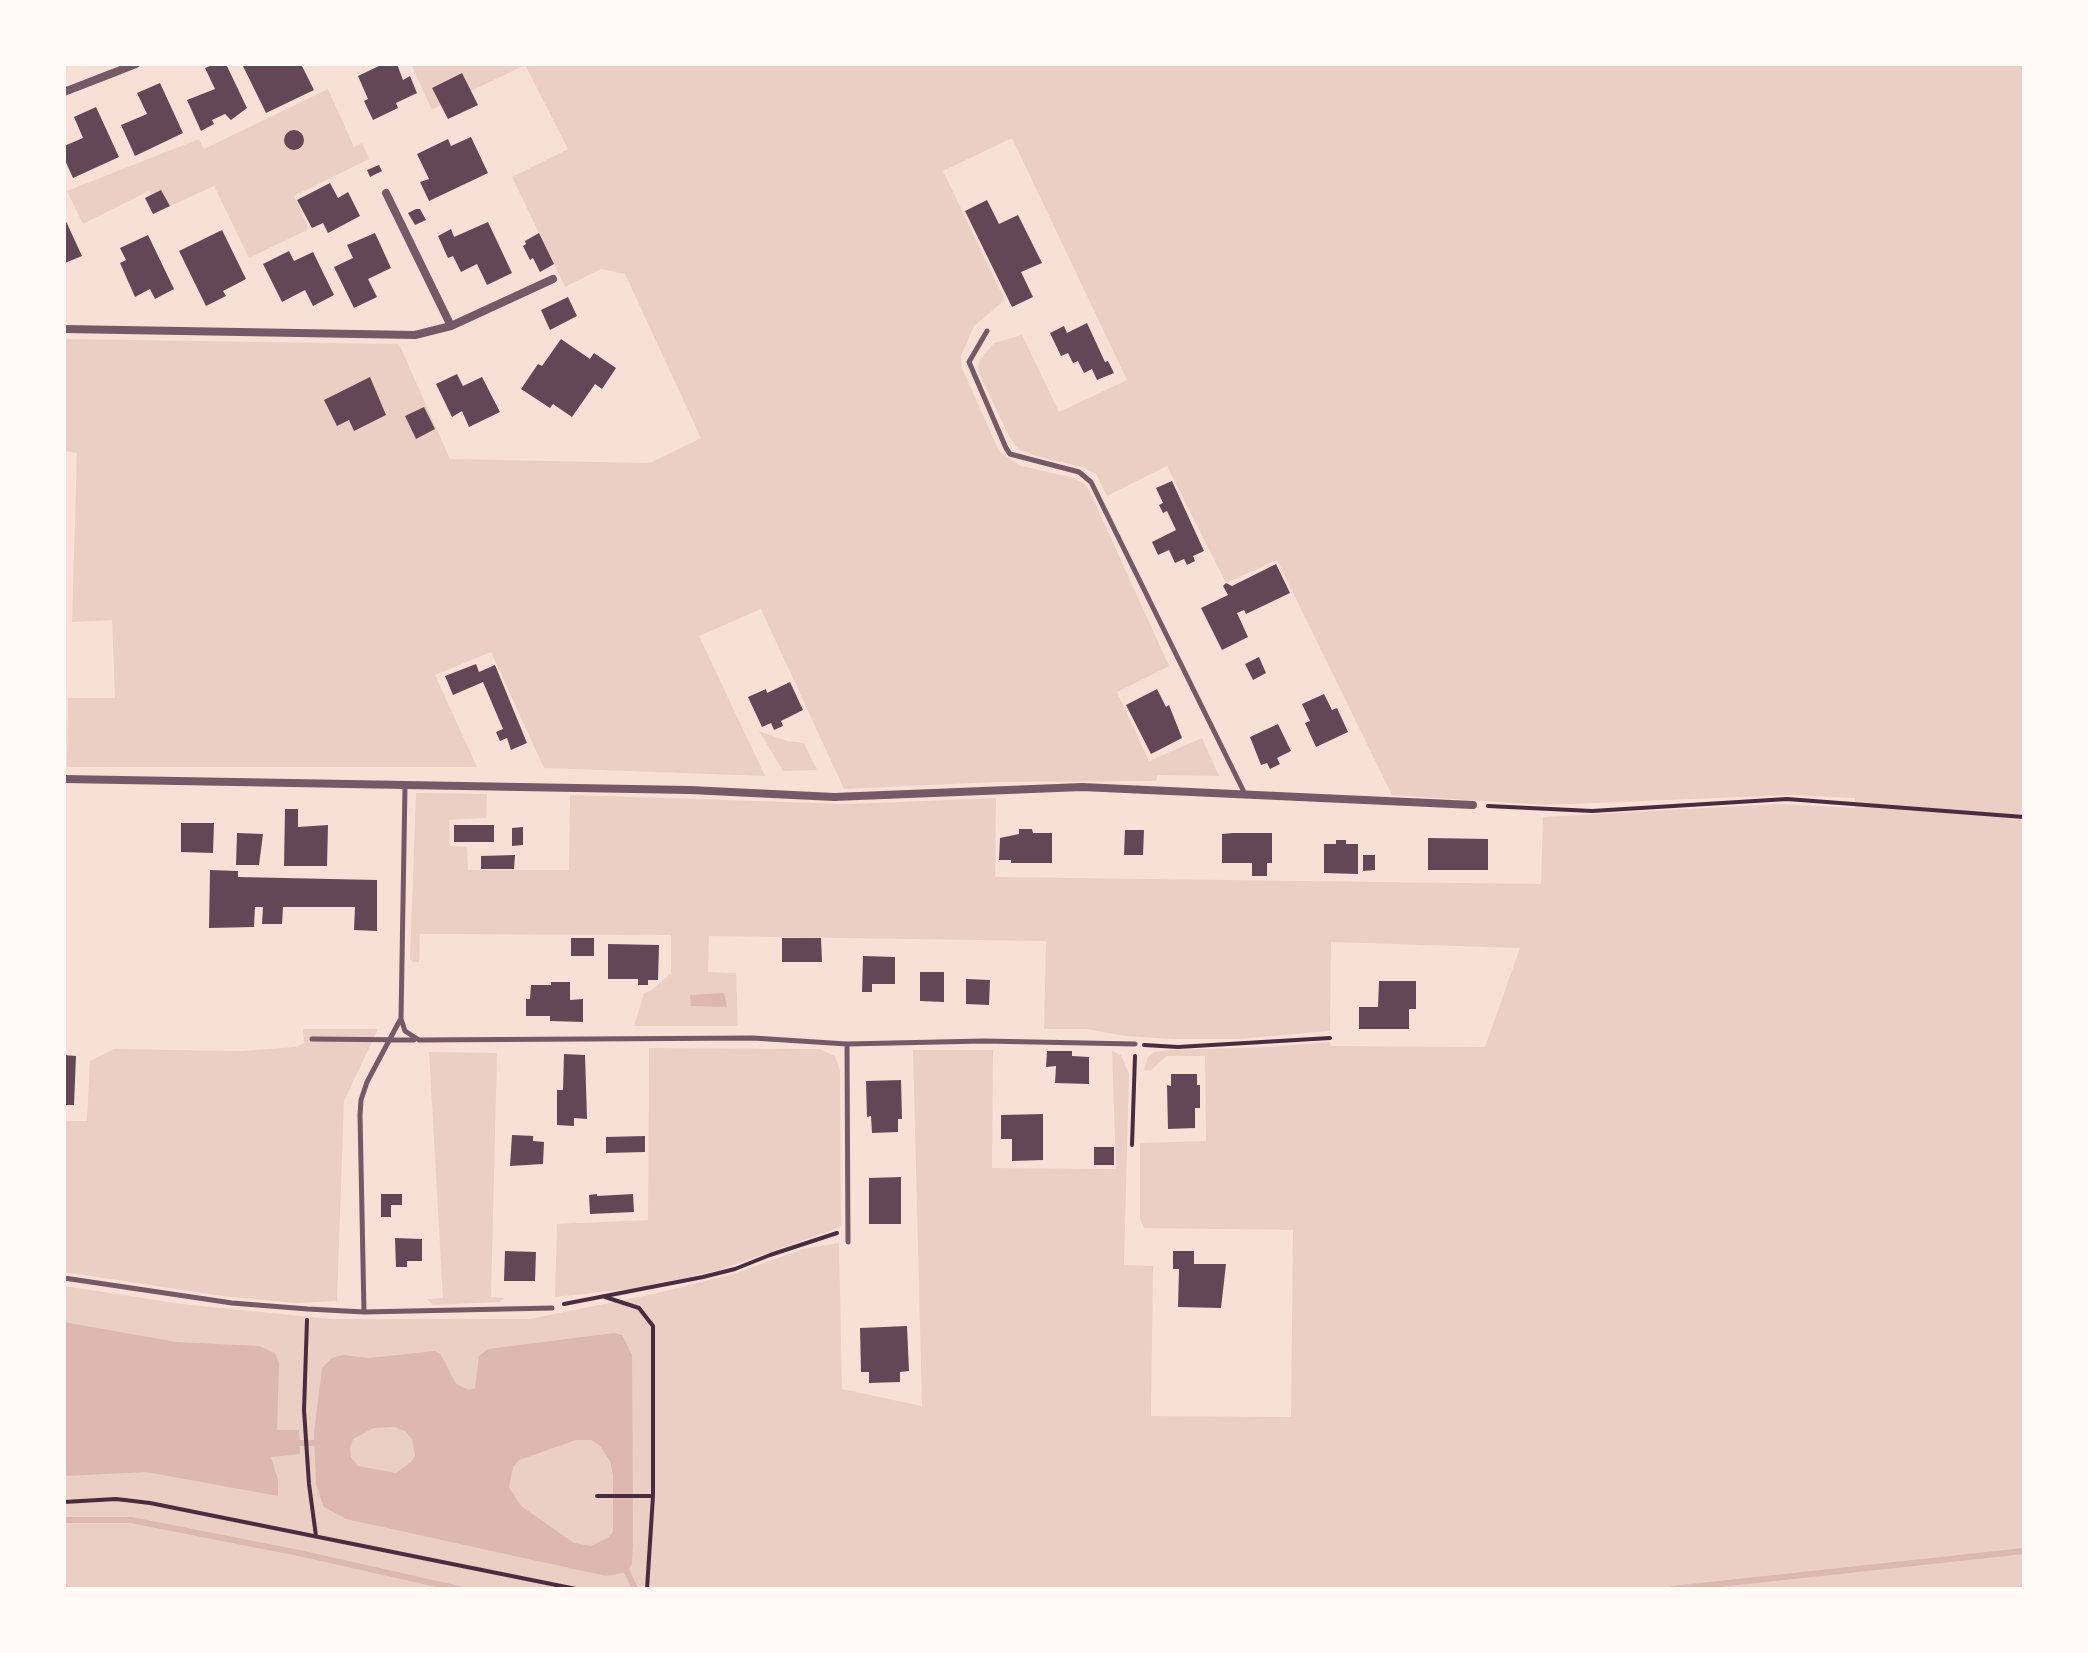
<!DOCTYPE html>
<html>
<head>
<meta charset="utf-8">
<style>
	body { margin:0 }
	#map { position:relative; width:2088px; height:1653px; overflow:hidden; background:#f7e1d7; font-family:Inter,sans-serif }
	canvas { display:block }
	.frame { position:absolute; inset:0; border:66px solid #fffaf5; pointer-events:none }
</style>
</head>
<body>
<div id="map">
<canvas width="2088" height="1653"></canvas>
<div class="frame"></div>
</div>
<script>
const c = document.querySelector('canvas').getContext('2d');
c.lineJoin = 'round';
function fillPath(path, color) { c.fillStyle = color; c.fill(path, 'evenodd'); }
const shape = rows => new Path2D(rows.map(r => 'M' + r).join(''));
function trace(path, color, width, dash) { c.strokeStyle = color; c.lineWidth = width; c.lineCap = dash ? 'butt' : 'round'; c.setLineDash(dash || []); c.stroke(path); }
fillPath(shape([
	[411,64,2024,64,2024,1589,64,1589,64,1286,182,1304,330,1319,530,1319,658,1293,739,1272,803,1249,839,1243,842,1389,922,1406,913,1050,993,1050,992,1168,1116,1169,1112,1051,1121,1055,1129,1074,1124,1265,1153,1266,1151,1416,1291,1417,1293,1230,1144,1228,1140,1218,1140,1143,1206,1141,1205,1056,1167,1056,1150,1071,1144,1070,1148,1057,1154,1052,1169,1050,1267,1047,1330,1042,1331,1046,1485,1047,1520,948,1331,942,1330,1031,1238,1039,1173,1039,1125,1036,1086,1029,1044,1029,1046,941,709,936,708,972,736,973,738,1026,634,1026,644,993,652,990,671,973,671,935,420,934,419,962,413,962,410,959,416,793,487,794,486,818,449,820,450,846,467,847,468,870,569,870,570,795,850,804,996,798,995,877,1541,884,1543,817,1778,804,1855,808,1855,798,1790,795,1545,805,1392,795,1277,560,1226,583,1167,466,1107,496,1096,474,1082,467,1035,456,1018,449,1010,438,978,371,979,361,994,343,1022,335,1059,412,1127,380,1012,138,943,171,1005,300,974,326,961,356,962,368,999,451,1021,466,1074,478,1085,484,1090,492,1169,666,1117,692,1149,761,1202,738,1219,776,1157,775,1156,781,997,782,844,789,761,609,699,636,765,776,544,768,491,652,435,675,477,767,67,767,68,698,115,698,112,620,72,622,77,453,64,451,64,339,399,344,450,459,650,463,701,438,625,274,601,269,565,287,512,177,568,149,525,65,471,91,461,73,433,88,441,105,432,110],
	[328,89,354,147,362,143,369,159,294,196,309,229,249,258,214,186,153,214,145,198,151,195,149,191,83,224,67,191,199,139,204,149],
	[759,731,787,741,804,743,817,770,783,771],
	[303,1029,378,1029,344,1101,337,1301,296,1303,229,1297,64,1272,64,1121,87,1121,90,1061,114,1049,242,1051,296,1047,304,1043],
	[649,1048,819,1049,835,1056,840,1071,841,1227,719,1270,639,1288,555,1297,557,1224,648,1220],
	[429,1052,497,1053,491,1297,504,1298,500,1302,433,1305,427,1299,443,1298]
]), '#ebcfc5');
fillPath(shape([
	[724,993,727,1007,691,1006,690,995],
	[64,1322,176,1342,259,1346,275,1353,279,1363,277,1430,299,1430,300,1454,271,1457,278,1480,278,1496,146,1472,64,1476],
	[614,1333,622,1335,632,1355,633,1540,632,1564,627,1572,606,1576,346,1519,324,1507,316,1485,314,1433,322,1368,332,1358,343,1355,369,1358,435,1351,441,1355,456,1384,469,1390,475,1388,479,1356,488,1349],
	[394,1427,405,1431,412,1439,415,1456,411,1462,396,1473,358,1466,351,1457,350,1448,353,1439,374,1428],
	[576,1440,591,1440,600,1446,610,1461,613,1475,613,1532,608,1538,591,1546,574,1543,521,1506,509,1487,513,1467,519,1460]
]), '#dcb8b0');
trace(shape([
	[293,1443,314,1443,321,1446],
	[64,1520,131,1520,299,1553,459,1589],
	[624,1566,635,1588],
	[1673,1589,2024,1551]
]), '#dcb8b0', 6);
fillPath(shape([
	[214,64,226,64,247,108,231,120,225,114,212,120,214,124,201,131,187,100,215,89,205,68],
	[242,64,301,64,314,90,266,113],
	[383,64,397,64,403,80,410,76,417,93,396,103,398,108,373,120,364,101,368,99,358,76],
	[462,73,478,105,448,119,432,88],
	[160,83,183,133,135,156,121,125,147,114,137,93],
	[96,107,119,157,73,178,64,158,64,146,83,138,74,117],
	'284 140a10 10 0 1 1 20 0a10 10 0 1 1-20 0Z',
	[471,137,488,173,429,201,420,182,429,179,417,154,448,139,451,146],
	[379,165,382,171,370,177,367,170],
	[330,183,338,198,348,192,360,216,328,233,323,223,312,228,297,200],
	[161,190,170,206,153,214,145,198],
	[987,200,999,224,1018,215,1042,263,1021,272,1033,297,1012,307,965,211],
	[416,209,420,209,426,220,415,225,408,213],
	[64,217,82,256,65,263,64,261],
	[488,222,512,273,487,285,477,264,461,272,453,256,448,258,438,236,451,229,454,237],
	[222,230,246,279,223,291,226,296,206,306,179,251],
	[375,233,391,268,368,279,377,297,354,308,334,267,353,258,347,245],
	[539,233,554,264,540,272,533,258,530,260,523,246,526,244,525,241],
	[148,235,174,289,155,299,150,289,135,297,120,263,126,260,120,248],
	[289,251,294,261,313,252,334,295,313,306,305,290,282,302,263,264],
	[568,297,577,316,550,330,541,310],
	[1087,323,1105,362,1108,361,1114,373,1097,380,1092,369,1084,373,1078,361,1073,363,1068,353,1061,356,1050,333,1064,326,1067,333],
	[561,339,590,359,594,353,616,368,602,389,595,384,572,417,553,404,550,408,521,389,538,364,542,366],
	[457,374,463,386,482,377,500,412,469,427,462,411,452,417,436,384],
	[370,377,386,415,354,431,349,420,337,426,324,400],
	[424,407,435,429,416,439,405,416],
	[1172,481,1204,551,1193,556,1195,561,1187,565,1184,559,1175,563,1169,550,1158,555,1152,542,1176,530,1167,511,1163,513,1159,505,1163,503,1156,488],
	[1276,564,1290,593,1246,614,1244,610,1237,613,1248,637,1222,650,1201,608,1228,595,1223,586,1226,583,1232,586],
	[1259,657,1266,673,1253,680,1245,664],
	[476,664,479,672,495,665,527,743,511,750,507,738,500,741,496,732,503,729,483,682,453,695,445,676],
	[790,682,803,710,781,721,783,726,774,730,771,723,762,727,748,697,766,689,767,693],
	[1157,689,1166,707,1169,705,1182,738,1151,754,1126,705],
	[1324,694,1332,710,1337,708,1348,732,1316,747,1305,723,1310,721,1302,704],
	[1278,724,1291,751,1277,758,1280,764,1270,769,1267,763,1261,765,1250,737],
	[285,809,298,809,298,827,328,825,327,866,284,866],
	[181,823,214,823,213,853,181,852],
	[454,825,494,825,494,842,454,842],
	[523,827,523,845,512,846,512,828],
	[1019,829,1032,829,1033,833,1052,833,1052,863,1011,863,1011,860,999,860,1000,838,1019,834],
	[1125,830,1144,830,1143,855,1124,855],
	[237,833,263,834,259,865,236,865],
	[1233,833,1272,833,1272,863,1267,863,1267,876,1252,876,1252,863,1222,863,1222,834],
	[1428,838,1488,839,1488,870,1428,870],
	[1336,840,1346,840,1346,844,1358,844,1358,874,1324,873,1324,844,1336,844],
	[515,855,514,869,481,869,481,856],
	[1363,855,1375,855,1375,870,1363,871],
	[210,870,238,871,238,877,377,880,377,931,354,930,355,907,283,907,282,924,262,924,263,907,255,907,254,927,209,928],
	[571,938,594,938,594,956,571,956],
	[782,938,821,938,822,962,782,962],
	[608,944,659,945,658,980,648,980,648,985,638,985,638,979,608,979],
	[863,956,895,957,895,984,872,984,872,992,862,992],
	[920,972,944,972,944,1002,920,1001],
	[966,979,990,980,989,1005,966,1004],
	[1379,981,1416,981,1416,1009,1409,1009,1409,1029,1359,1029,1359,1007,1378,1007],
	[551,982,570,982,570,1000,583,999,583,1022,550,1021,550,1016,526,1016,526,999,530,999,531,985,551,985],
	[1047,1051,1072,1051,1072,1056,1089,1057,1089,1084,1055,1083,1056,1066,1046,1067],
	[564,1054,585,1055,587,1119,574,1118,574,1126,557,1125,557,1090,563,1090],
	[64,1055,76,1056,74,1105,64,1105],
	[1171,1074,1197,1074,1197,1085,1200,1085,1200,1108,1195,1108,1195,1128,1168,1129,1167,1085,1171,1086],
	[901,1080,902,1119,898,1119,898,1132,872,1133,871,1116,867,1117,866,1081],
	[1043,1114,1043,1160,1012,1161,1012,1139,1001,1139,1001,1115],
	[512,1135,533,1136,533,1141,544,1142,543,1164,510,1166],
	[645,1136,645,1152,606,1153,606,1137],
	[1094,1147,1114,1147,1114,1165,1094,1165],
	[901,1177,901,1224,869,1224,869,1178],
	[381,1194,402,1194,402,1205,391,1205,391,1217,381,1217],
	[597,1194,597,1196,633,1194,634,1212,590,1214,589,1195],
	[395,1238,422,1239,422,1261,407,1261,407,1267,396,1267],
	[505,1251,536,1252,535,1281,504,1281],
	[1173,1251,1194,1251,1194,1264,1226,1264,1221,1308,1178,1307,1179,1269,1173,1269],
	[907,1326,909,1371,900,1372,900,1382,869,1383,869,1372,861,1372,860,1328]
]), '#644757');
trace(shape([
	[1488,806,1592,811,1787,799,2024,817],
	[1144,1045,1178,1047,1330,1038],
	[1132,1145,1135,1056],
	[605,1297,639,1308,653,1326,653,1496,647,1589],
	[564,1304,703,1277,735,1269,770,1255,837,1233],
	[307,1320,304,1410,309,1484,316,1536],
	[597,1496,653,1496],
	[64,1502,116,1499,150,1503,576,1589]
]), '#4a2c40', 4);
trace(shape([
	[987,331,969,362,1006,448,1010,454,1079,472,1091,482,1245,794],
	[405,786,401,1019,405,1031,419,1040,753,1038,847,1044,984,1041,1135,1044],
	[312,1039,414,1040],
	[847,1044,848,1242],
	[64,1278,232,1303,308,1309,364,1312,552,1308],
	[364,1312,360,1115,361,1100,367,1082,400,1020]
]), '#755966', 5);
trace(shape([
	[64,92,136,64],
	[386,193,451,326],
	[64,329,415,335,451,326,553,279],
	[64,779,690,790,834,797,1082,787,1473,805]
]), '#755966', 8);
</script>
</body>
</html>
